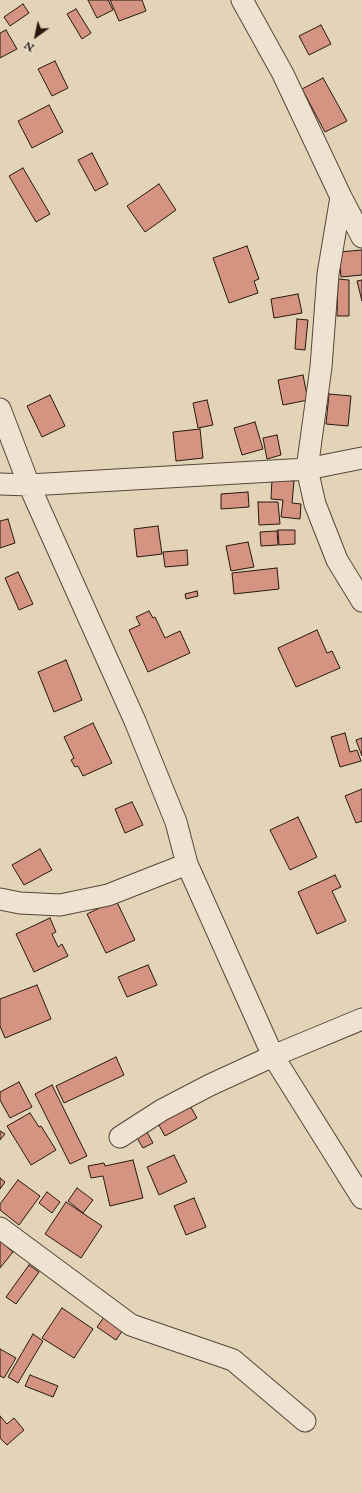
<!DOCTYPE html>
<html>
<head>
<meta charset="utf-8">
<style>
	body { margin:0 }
	#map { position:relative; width:362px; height:1493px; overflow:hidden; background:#e3d4b7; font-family:"IM FELL English",serif }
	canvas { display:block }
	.north { position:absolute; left:16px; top:16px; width:40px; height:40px; -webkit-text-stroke:3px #ede3d0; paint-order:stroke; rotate:213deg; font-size:11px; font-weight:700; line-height:16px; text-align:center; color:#28180f }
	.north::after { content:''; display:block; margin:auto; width:14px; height:18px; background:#28180f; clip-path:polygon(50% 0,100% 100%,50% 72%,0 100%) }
</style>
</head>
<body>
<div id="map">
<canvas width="362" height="1493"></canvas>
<div class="north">N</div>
</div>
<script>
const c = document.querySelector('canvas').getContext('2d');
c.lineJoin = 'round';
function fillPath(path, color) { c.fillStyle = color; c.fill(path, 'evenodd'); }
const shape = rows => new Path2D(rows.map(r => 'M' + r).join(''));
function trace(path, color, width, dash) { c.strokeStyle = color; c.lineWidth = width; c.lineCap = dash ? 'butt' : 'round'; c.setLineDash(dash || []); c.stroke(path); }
const building = shape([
	[88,0,108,0,113,10,97,18,88,0],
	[110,0,142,0,146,11,119,21,110,0],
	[23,4,29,13,10,26,4,17,23,4],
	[76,9,91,33,82,39,67,14,76,9],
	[321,25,331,44,309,55,299,36,321,25],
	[6,30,17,49,0,58,0,33,6,30],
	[55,61,68,88,52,96,38,69,55,61],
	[323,78,347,121,325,132,302,89,323,78],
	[49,105,63,132,32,148,18,121,49,105],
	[92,153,108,184,95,191,78,160,92,153],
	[23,168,50,214,36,222,9,176,23,168],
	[159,184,176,210,145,232,127,206,159,184],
	[247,246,259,279,254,281,258,293,229,303,213,258,247,246],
	[362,250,362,275,341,277,339,252,362,250],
	[338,279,349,280,349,316,337,316,338,279],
	[362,280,362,301,357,281,362,280],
	[298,294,302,313,274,318,271,299,298,294],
	[297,319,308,320,305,350,295,349,297,319],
	[303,375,308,400,283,405,278,380,303,375],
	[329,394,351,396,348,426,326,424,329,394],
	[50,395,65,426,42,437,27,406,50,395],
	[207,400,213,425,198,428,193,403,207,400],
	[255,422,263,449,242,455,234,428,255,422],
	[200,429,203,458,176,461,173,432,200,429],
	[277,435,281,455,267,459,263,438,277,435],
	[272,479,294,481,292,503,301,504,300,519,281,517,283,500,271,499,272,479],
	[248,492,249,507,221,509,221,494,248,492],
	[258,502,278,502,280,524,259,525,258,502],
	[8,519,15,543,0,548,0,521,8,519],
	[158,526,162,554,137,557,134,529,158,526],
	[278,530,295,530,295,544,279,545,278,530],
	[277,531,278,545,261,546,260,532,277,531],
	[248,542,254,567,231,571,226,546,248,542],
	[187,550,188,565,165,567,163,552,187,550],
	[277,568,279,589,234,594,232,573,277,568],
	[18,572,33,604,19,610,5,578,18,572],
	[197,591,198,596,186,599,185,594,197,591],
	[149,611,153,618,155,617,165,638,180,631,190,653,148,672,129,630,140,625,136,617,149,611],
	[317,630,327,653,332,651,340,668,296,687,278,648,317,630],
	[66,660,82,700,54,712,38,672,66,660],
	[93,723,112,763,83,776,78,766,75,767,71,760,74,758,64,737,93,723],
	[345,733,350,752,357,750,361,761,340,767,331,737,345,733],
	[362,738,362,756,356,740,362,738],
	[362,789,362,821,356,823,345,796,362,789],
	[132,802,143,825,125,833,115,809,132,802],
	[298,817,317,857,290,870,270,830,298,817],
	[40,849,52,870,24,885,12,865,40,849],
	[335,875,341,887,332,891,346,921,317,934,298,892,335,875],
	[116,900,135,940,106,953,87,914,116,900],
	[50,918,56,932,52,934,58,947,62,944,68,956,34,972,16,934,50,918],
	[148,965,157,985,127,997,118,977,148,965],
	[37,985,51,1019,5,1038,0,1026,0,999,37,985],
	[116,1057,124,1075,64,1103,56,1086,116,1057],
	[19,1082,32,1107,10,1118,0,1100,0,1092,19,1082],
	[52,1085,87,1156,70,1164,35,1094,52,1085],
	[188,1102,197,1118,165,1136,156,1120,188,1102],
	[30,1113,39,1127,41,1126,56,1150,31,1165,7,1126,30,1113],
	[0,1131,5,1134,0,1140,0,1131],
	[147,1132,153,1143,143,1148,137,1138,147,1132],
	[174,1155,187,1182,159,1195,147,1167,174,1155],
	[133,1160,143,1198,110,1206,103,1176,91,1178,88,1166,104,1163,105,1166,133,1160],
	[0,1178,5,1182,0,1189,0,1178],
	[18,1180,40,1196,19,1225,0,1210,0,1204,18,1180],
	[77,1188,93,1200,83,1213,68,1201,77,1188],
	[47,1192,60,1202,52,1213,39,1203,47,1192],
	[194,1198,206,1227,186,1235,174,1206,194,1198],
	[66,1202,102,1226,81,1258,45,1234,66,1202],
	[0,1241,13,1252,0,1268,0,1241],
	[29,1265,39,1272,16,1304,6,1297,29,1265],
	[62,1308,93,1329,74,1358,42,1338,62,1308],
	[107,1313,125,1327,116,1340,97,1327,107,1313],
	[33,1334,43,1341,18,1383,8,1377,33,1334],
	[0,1349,16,1358,4,1378,0,1376,0,1349],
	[30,1375,58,1386,53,1397,25,1386,30,1375],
	[0,1416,7,1424,14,1418,24,1430,7,1445,0,1438,0,1416]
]);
fillPath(building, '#d49481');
trace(building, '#28180f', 1);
const minor = shape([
	[242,0,283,74,341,197,328,274,321,367,307,469,315,504,337,560,362,601],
	[341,197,362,237],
	[0,409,29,485,135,721,176,822,187,864,273,1056,362,1198],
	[0,484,29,485,307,469,362,458],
	[0,899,20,903,60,905,108,895,187,864],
	[120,1137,162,1110,210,1085,273,1056,362,1019],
	[0,1228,131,1325,233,1360,305,1421]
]);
trace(minor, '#574739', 23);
trace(minor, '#ede3d0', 21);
</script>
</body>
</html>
